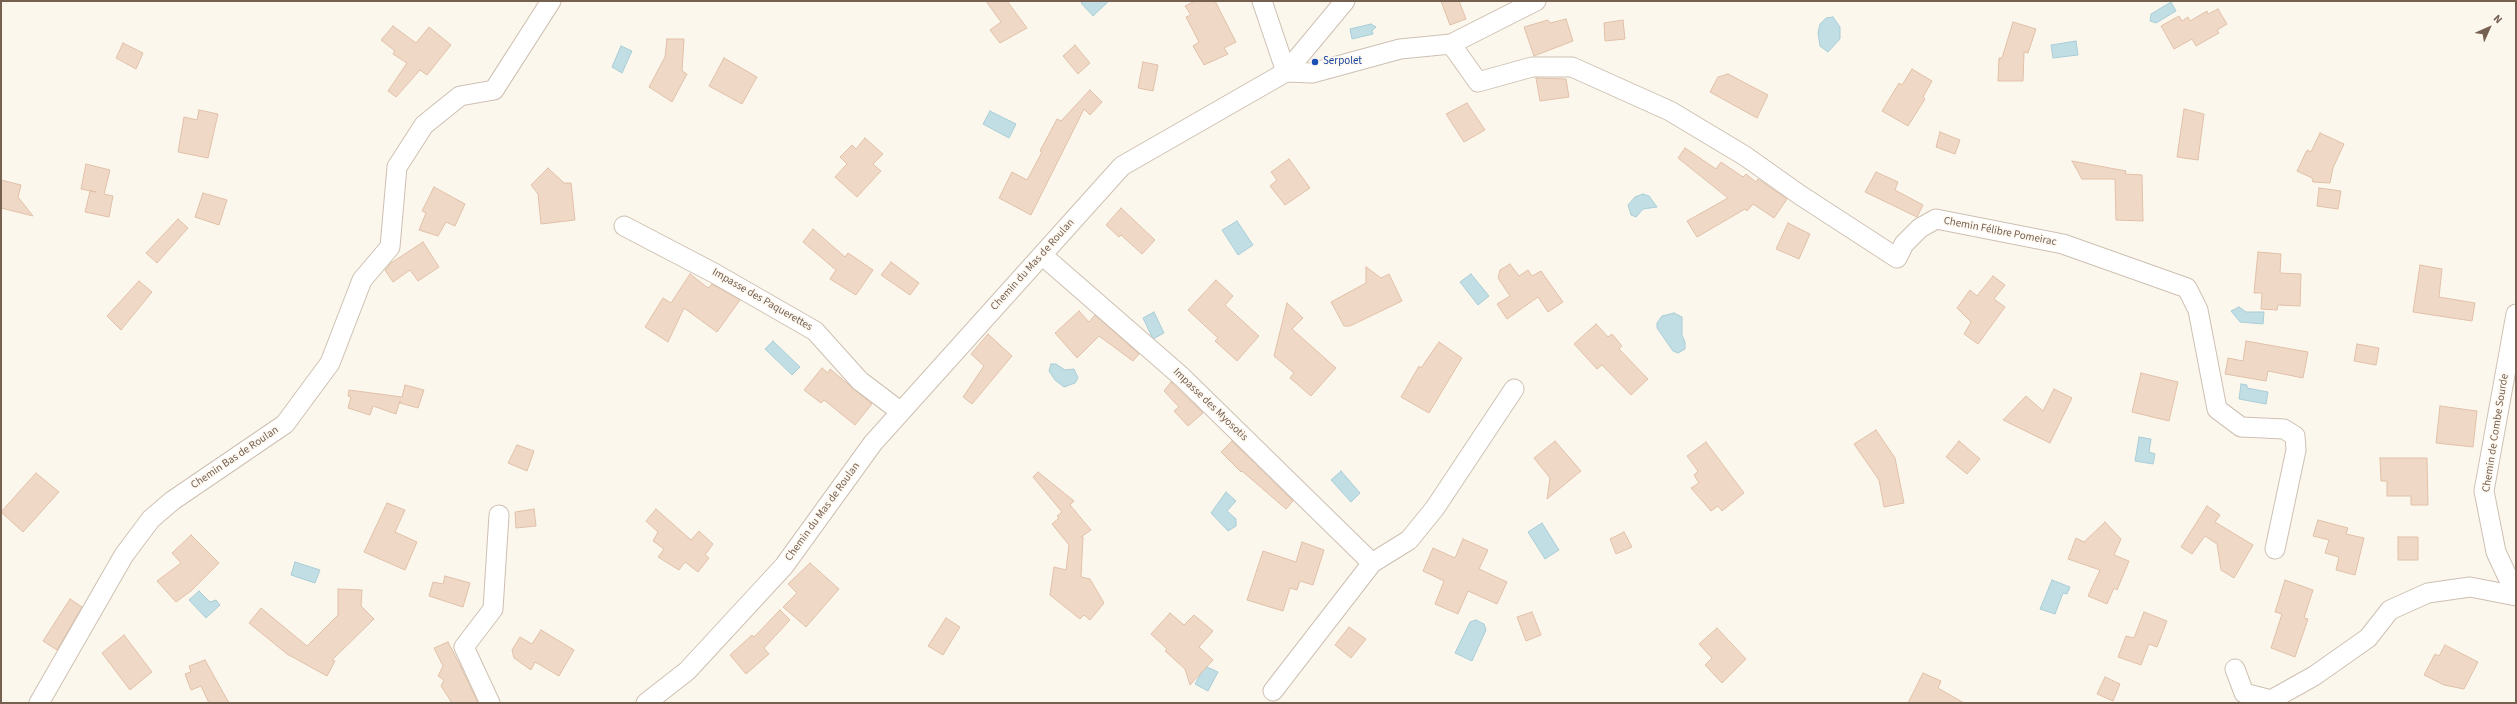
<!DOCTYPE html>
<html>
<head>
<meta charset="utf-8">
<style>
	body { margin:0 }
	#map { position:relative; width:2517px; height:704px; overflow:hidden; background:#fcf7ed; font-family:"Source Sans 3",sans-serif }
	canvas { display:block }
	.frame { position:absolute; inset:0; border:2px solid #766050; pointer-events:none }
	.north { position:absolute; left:2469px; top:8px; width:40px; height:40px; -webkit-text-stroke:3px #fefaf3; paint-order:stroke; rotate:45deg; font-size:11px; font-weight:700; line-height:16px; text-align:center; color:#766050 }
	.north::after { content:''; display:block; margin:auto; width:14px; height:18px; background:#766050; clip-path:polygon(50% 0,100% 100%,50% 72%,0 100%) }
</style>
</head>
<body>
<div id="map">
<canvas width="2517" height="704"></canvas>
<div class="frame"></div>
<div class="north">N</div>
</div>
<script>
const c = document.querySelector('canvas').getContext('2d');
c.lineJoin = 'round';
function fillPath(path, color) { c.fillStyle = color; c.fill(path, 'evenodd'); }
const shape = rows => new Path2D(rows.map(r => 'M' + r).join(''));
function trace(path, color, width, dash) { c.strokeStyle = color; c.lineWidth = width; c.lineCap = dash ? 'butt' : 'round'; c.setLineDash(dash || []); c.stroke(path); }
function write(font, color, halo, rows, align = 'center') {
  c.font = font + ' "Source Sans 3",sans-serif'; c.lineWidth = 3.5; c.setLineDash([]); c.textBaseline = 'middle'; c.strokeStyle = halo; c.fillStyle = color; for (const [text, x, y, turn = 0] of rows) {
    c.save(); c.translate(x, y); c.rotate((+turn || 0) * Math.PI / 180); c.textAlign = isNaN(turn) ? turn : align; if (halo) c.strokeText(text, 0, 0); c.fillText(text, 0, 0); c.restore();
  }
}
const water = shape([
	[1084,1,1109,1,1093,16,1081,3,1084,1],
	[2171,2,2176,11,2156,23,2150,21,2151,14,2171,2],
	[1833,17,1840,27,1840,39,1828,52,1820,46,1818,33,1820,24,1826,18,1833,17],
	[1371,24,1376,27,1372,31,1373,34,1352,39,1350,29,1371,24],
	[2076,41,2078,55,2053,58,2051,45,2076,41],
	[621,46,632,51,622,73,612,67,621,46],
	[990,111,1016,124,1009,138,983,124,990,111],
	[1643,194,1649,196,1657,207,1643,209,1636,217,1631,215,1628,205,1635,197,1643,194],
	[1237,221,1253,245,1238,255,1222,230,1237,221],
	[1471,274,1489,296,1478,305,1460,282,1471,274],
	[2239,307,2246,312,2264,312,2263,324,2240,322,2231,311,2239,307],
	[1154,312,1164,333,1153,339,1143,318,1154,312],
	[1674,313,1682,317,1682,335,1685,342,1685,349,1678,353,1673,351,1657,328,1657,323,1662,316,1674,313],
	[773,341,800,367,792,375,765,349,773,341],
	[1051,364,1056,364,1065,370,1074,369,1078,378,1075,383,1064,387,1055,380,1049,371,1051,364],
	[2241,384,2247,385,2247,388,2268,392,2266,404,2239,399,2241,384],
	[2139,437,2151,439,2149,452,2155,454,2153,464,2135,461,2139,437],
	[1341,471,1360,493,1351,502,1331,480,1341,471],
	[1226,492,1236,501,1227,511,1236,519,1236,526,1228,531,1211,513,1226,492],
	[1542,523,1559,550,1545,559,1528,532,1542,523],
	[295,562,320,570,315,583,291,575,295,562],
	[2052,580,2070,587,2067,594,2063,593,2055,614,2040,609,2052,580],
	[199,591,210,602,216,600,220,605,206,618,189,600,199,591],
	[1476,620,1484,624,1486,630,1472,661,1455,653,1470,622,1476,620],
	[1207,667,1218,672,1208,691,1195,684,1204,668,1207,667]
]);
fillPath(water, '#c2dee5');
trace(water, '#a9cdd6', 1);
const building = shape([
	[986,1,1007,1,1027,28,1000,43,990,30,1001,22,986,1],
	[1195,1,1215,1,1236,42,1224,48,1228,54,1204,65,1193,46,1199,42,1186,17,1191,15,1185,6,1195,1],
	[1441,1,1459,1,1466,19,1450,25,1441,1],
	[2218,9,2227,24,2217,30,2219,33,2196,46,2192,39,2174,49,2161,26,2179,16,2182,21,2188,17,2190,21,2207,11,2208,14,2218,9],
	[1566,19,1573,41,1534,56,1524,27,1548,20,1550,23,1566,19],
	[1623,20,1625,39,1605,41,1604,23,1623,20],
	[2013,22,2036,29,2028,53,2024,52,2023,81,1998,81,1999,58,2002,58,2013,22],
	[393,26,416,43,429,27,451,45,427,75,420,70,396,97,388,91,407,63,393,54,395,51,381,40,393,26],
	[667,39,684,39,682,71,687,74,672,102,649,87,665,57,667,39],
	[123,43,143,53,136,69,116,58,123,43],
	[1075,45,1090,63,1078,74,1063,56,1075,45],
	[724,58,757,77,742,104,709,86,724,58],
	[1143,62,1158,65,1153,91,1138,88,1143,62],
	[1912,69,1932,81,1923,97,1925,99,1908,126,1882,111,1899,83,1902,85,1912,69],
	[1728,74,1768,95,1757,118,1710,92,1718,77,1728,74],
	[1536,78,1566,79,1569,97,1540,101,1536,78],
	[1090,90,1102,102,1090,115,1084,109,1031,215,999,198,1012,172,1027,180,1042,152,1040,151,1057,119,1061,121,1090,90],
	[1467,103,1485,130,1464,142,1446,114,1467,103],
	[2184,109,2204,114,2198,160,2177,157,2184,109],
	[199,110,218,114,208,158,178,152,184,117,197,120,199,110],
	[1940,132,1960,140,1955,154,1936,147,1940,132],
	[2320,133,2344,144,2333,168,2330,183,2313,182,2312,178,2297,171,2307,150,2311,152,2320,133],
	[865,138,883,154,873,164,881,171,857,197,835,177,847,164,840,157,852,145,856,149,865,138],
	[1685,148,1716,169,1721,162,1743,177,1746,174,1756,182,1758,179,1787,199,1774,218,1753,204,1747,211,1745,209,1697,237,1687,221,1728,198,1678,158,1685,148],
	[1289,159,1310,188,1285,205,1270,186,1277,180,1271,172,1289,159],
	[2072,161,2126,171,2125,174,2142,175,2143,221,2116,220,2115,179,2082,179,2072,161],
	[86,164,110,170,104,194,113,196,109,217,85,212,90,191,96,192,81,189,86,164],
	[548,168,564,183,571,183,575,220,541,224,538,194,531,185,548,168],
	[1876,172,1898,182,1895,190,1923,205,1917,217,1865,192,1876,172],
	[1,180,21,185,18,197,33,216,1,208,1,180],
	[434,187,465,204,455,226,446,222,438,236,419,230,426,213,422,211,434,187],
	[2319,188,2341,191,2338,209,2317,206,2319,188],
	[203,193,227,200,219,225,195,217,203,193],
	[1121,208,1155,240,1142,254,1121,235,1119,237,1106,225,1121,208],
	[178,219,188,228,157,263,146,253,178,219],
	[1788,223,1810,234,1799,259,1776,249,1788,223],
	[813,229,845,257,848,253,873,270,856,295,830,279,836,270,803,242,813,229],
	[423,242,439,267,418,281,410,270,393,282,385,270,391,263,423,242],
	[2258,252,2281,254,2280,273,2301,274,2300,306,2278,305,2277,310,2261,309,2262,293,2254,293,2258,252],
	[891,262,919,283,910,295,881,275,891,262],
	[1510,264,1519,276,1528,270,1532,276,1541,271,1563,302,1548,312,1538,297,1507,319,1497,304,1510,296,1498,278,1500,270,1510,264],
	[2420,265,2442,269,2439,297,2475,303,2472,321,2413,312,2420,265],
	[1366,267,1381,278,1389,274,1402,301,1350,326,1344,326,1331,302,1366,283,1366,267],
	[690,274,708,288,712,284,740,300,717,332,684,308,668,342,645,327,663,298,671,303,690,274],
	[1993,276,2005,285,1994,299,2005,307,1978,344,1964,334,1971,322,1957,308,1970,290,1977,296,1993,276],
	[1216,280,1233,296,1225,305,1259,336,1237,361,1215,341,1218,338,1188,310,1216,280],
	[139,281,152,292,121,330,107,316,139,281],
	[1287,303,1303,318,1292,329,1336,368,1311,396,1290,378,1294,373,1274,356,1287,303],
	[1079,311,1089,322,1095,315,1139,354,1133,361,1099,336,1077,358,1055,333,1079,311],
	[1596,324,1608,337,1612,334,1622,346,1619,349,1648,379,1631,395,1602,365,1597,369,1574,344,1596,324],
	[988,334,1012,356,972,404,963,397,984,366,971,354,988,334],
	[2246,341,2308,352,2303,378,2268,371,2266,381,2225,374,2228,358,2243,361,2246,341],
	[1439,342,1462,358,1429,413,1401,397,1419,366,1421,368,1439,342],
	[2357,344,2379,348,2376,365,2354,361,2357,344],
	[822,368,828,373,830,369,872,404,855,425,824,400,821,403,804,390,822,368],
	[2141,373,2178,382,2169,421,2132,412,2141,373],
	[1171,382,1203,413,1188,426,1174,411,1179,407,1164,391,1171,382],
	[405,385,424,390,418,408,400,403,400,401,396,414,373,406,370,415,348,408,351,397,348,396,349,390,402,397,405,385],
	[2054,389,2072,398,2050,443,2003,420,2026,396,2043,411,2054,389],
	[2440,406,2477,411,2473,447,2436,443,2440,406],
	[1876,430,1895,458,1904,503,1884,507,1879,480,1854,444,1876,430],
	[1232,441,1293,501,1286,509,1242,471,1241,472,1221,452,1232,441],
	[1555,441,1581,471,1547,499,1550,478,1534,458,1555,441],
	[1959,441,1980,459,1967,474,1946,457,1959,441],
	[1706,442,1744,493,1722,511,1718,506,1711,511,1691,488,1699,483,1694,475,1698,471,1687,456,1706,442],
	[517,445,534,451,527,471,508,463,517,445],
	[2380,458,2427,458,2428,505,2411,505,2411,496,2387,496,2387,481,2381,481,2380,458],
	[1038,472,1074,501,1070,505,1091,530,1081,537,1083,537,1081,577,1090,579,1104,603,1090,620,1084,615,1080,619,1050,595,1054,567,1066,570,1069,545,1052,524,1059,518,1057,516,1062,512,1033,477,1038,472],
	[36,473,59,492,23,532,1,512,36,473],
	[387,503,405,510,395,532,417,542,405,570,364,552,387,503],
	[2207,506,2220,515,2215,522,2253,545,2234,578,2221,570,2217,544,2205,536,2192,554,2181,547,2207,506],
	[534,509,536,526,516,528,515,512,534,509],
	[656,509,691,540,699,531,713,544,705,555,709,558,698,572,685,562,679,570,658,557,664,549,653,541,658,532,646,521,656,509],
	[2318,520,2348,528,2346,534,2364,538,2355,575,2336,570,2339,557,2325,553,2329,540,2313,536,2318,520],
	[2105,522,2121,539,2114,555,2129,561,2117,590,2114,588,2107,604,2088,596,2100,570,2068,559,2076,538,2084,542,2105,522],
	[1624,532,1632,547,1616,554,1610,539,1624,532],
	[191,535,219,563,191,591,176,602,157,581,181,563,172,553,191,535],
	[2398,537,2418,537,2418,560,2398,560,2398,537],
	[1463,539,1488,550,1479,569,1507,582,1497,604,1468,591,1458,614,1435,604,1444,581,1423,571,1433,548,1455,558,1463,539],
	[1302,542,1324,550,1313,585,1300,581,1297,590,1290,588,1283,611,1247,600,1263,551,1296,562,1302,542],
	[810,563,839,589,806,627,783,607,797,593,788,584,810,563],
	[445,576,470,583,463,607,429,596,433,582,443,584,445,576],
	[2285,580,2313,590,2304,618,2308,619,2295,657,2271,648,2282,614,2275,612,2285,580],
	[338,589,362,590,361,606,374,619,332,660,335,661,327,676,287,654,249,623,261,608,307,646,338,615,338,589],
	[70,599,82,607,57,650,43,641,70,599],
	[780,610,790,620,764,648,769,654,746,674,730,655,752,635,754,637,780,610],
	[1532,612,1541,635,1526,641,1517,617,1532,612],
	[2144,612,2167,621,2157,647,2149,644,2141,665,2118,657,2126,636,2134,638,2144,612],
	[1170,613,1184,625,1194,615,1213,631,1199,647,1213,660,1190,685,1185,669,1165,651,1167,649,1151,634,1170,613],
	[946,618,960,627,943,655,928,646,946,618],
	[1349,627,1366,639,1351,658,1335,645,1349,627],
	[1717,628,1746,659,1722,683,1705,665,1712,658,1699,644,1717,628],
	[541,630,574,650,559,676,535,662,531,670,514,658,512,650,520,637,532,644,541,630],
	[124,635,152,672,130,690,102,653,124,635],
	[448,642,460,665,478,703,452,703,441,686,444,680,438,676,443,666,434,648,448,642],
	[2445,645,2478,662,2464,689,2444,685,2424,675,2435,654,2439,656,2445,645],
	[205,660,229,703,209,703,201,686,191,690,185,674,191,672,189,666,205,660],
	[1923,673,1941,681,1938,688,1964,703,1908,703,1923,673],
	[2105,677,2120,684,2113,701,2097,694,2105,677]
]);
fillPath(building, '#efd9c6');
trace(building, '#e1c0a8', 1);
const minor = shape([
	[1262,1,1286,72],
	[1451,44,1478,82,1532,67,1572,67,1670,111,1745,156,1800,195,1897,258,1904,244,1920,228,1936,219,2063,244,2187,288,2198,310,2217,409,2241,427,2284,429,2295,436,2296,450,2275,549],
	[1286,72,1345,1],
	[624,226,714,273,815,331,860,381,901,412],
	[1042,255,1182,377,1372,563,1273,691],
	[2516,314,2484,491,2496,552,2516,595],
	[1372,563,1409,540,1435,508,1514,389],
	[2235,669,2244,693,2271,700,2314,676,2368,638,2390,610,2428,593,2470,587,2516,596],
	[39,703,124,555,151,519,172,501,285,424,330,363,362,280,390,247,397,167,424,125,460,96,494,90,551,1],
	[490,703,464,647,493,609,499,515],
	[646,703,687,671,784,566,873,443,1122,166,1286,72,1312,73,1400,49,1451,44,1536,1]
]);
trace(minor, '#cec0b2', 21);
trace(minor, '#fff', 19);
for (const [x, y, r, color] of [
	[1315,62,4,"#1a4fb4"]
]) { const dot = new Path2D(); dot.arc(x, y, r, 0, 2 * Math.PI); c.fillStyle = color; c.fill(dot); trace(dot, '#fefaf3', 1.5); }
write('11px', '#164399', '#fefaf3', [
	["Serpolet",1323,62]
], 'left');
write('11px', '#766050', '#fefaf3', [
	["Chemin Félibre Pomeirac",2000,232,11],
	["Chemin du Mas de Roulan",1033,265,-48],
	["Impasse des Paquerettes",762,300,30],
	["Impasse des Myosotis",1210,405,44],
	["Chemin de Combe Sourde",2496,433,-81],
	["Chemin Bas de Roulan",235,458,-34],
	["Chemin du Mas de Roulan",823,512,-54]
]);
</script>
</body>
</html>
